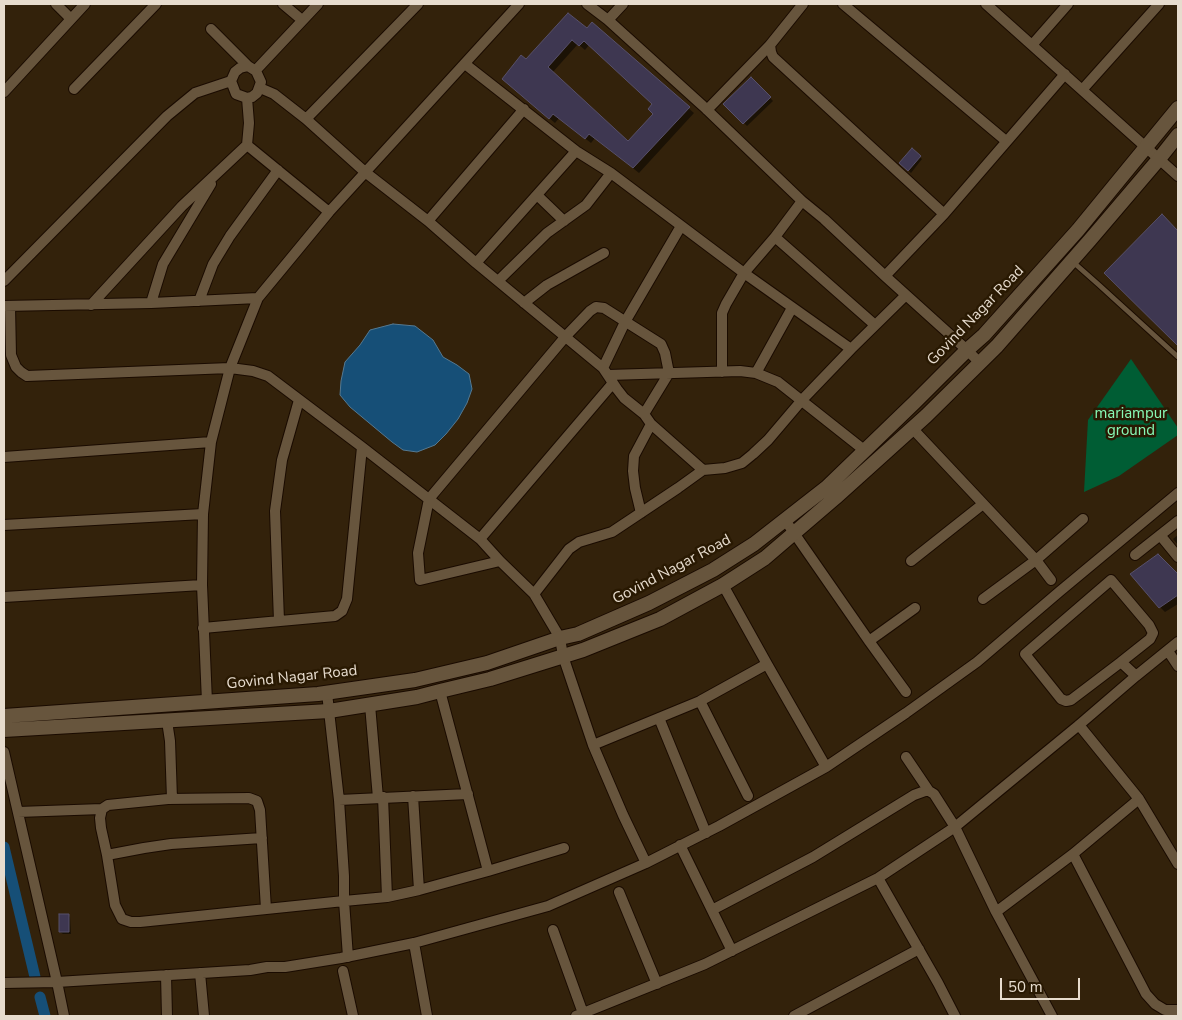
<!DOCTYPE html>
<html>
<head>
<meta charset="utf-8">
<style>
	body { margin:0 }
	#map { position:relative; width:1182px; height:1020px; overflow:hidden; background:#33220b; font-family:"Nunito Sans",sans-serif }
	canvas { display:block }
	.frame { position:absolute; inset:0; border:5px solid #e7dcce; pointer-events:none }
	.scale { position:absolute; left:1000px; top:978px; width:80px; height:22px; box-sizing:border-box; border:2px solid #e7dcce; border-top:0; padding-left:6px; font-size:15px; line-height:18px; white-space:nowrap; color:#e7dcce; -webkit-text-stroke:4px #291902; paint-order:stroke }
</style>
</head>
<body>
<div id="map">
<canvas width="1182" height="1020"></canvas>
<div class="frame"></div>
<div class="scale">50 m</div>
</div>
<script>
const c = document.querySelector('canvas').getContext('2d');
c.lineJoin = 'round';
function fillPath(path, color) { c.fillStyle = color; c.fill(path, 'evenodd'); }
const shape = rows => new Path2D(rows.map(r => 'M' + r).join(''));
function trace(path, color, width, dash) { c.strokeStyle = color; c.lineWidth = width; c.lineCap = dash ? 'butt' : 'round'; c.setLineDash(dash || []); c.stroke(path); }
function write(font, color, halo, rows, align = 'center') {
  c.font = font + ' "Nunito Sans",sans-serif'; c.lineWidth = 5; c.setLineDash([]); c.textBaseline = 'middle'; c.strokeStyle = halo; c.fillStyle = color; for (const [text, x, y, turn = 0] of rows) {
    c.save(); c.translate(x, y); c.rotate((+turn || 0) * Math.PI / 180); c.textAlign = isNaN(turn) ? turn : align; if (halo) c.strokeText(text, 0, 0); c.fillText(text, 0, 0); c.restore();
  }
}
fillPath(shape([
	[1131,359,1178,428,1178,435,1119,476,1084,492,1088,420]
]), '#005d34');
const water = shape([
	[393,324,415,326,433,340,443,357,457,365,469,374,472,389,467,403,458,419,446,434,435,445,417,452,403,450,392,442,350,407,340,395,341,381,345,362,360,345,370,330,393,324]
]);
fillPath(water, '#164f77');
trace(water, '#557991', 1);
fillPath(shape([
	[592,24,694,113,639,173,595,138,591,143,559,118,555,123,509,84,526,60,587,30],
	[578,44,585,50,589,45,654,104,654,114,628,143,552,73],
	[751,78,773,101,747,126,725,104],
	[912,150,922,159,911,173,901,163],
	[1162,216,1178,232,1178,345,1106,273],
	[1178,535,1178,545,1173,539],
	[1158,555,1178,576,1178,604,1165,612,1160,607],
	[68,915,70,917,71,934,63,934,60,932]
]), '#0007');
trace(shape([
	[4,847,35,977],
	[40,997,45,1016]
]), '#164f77', 11);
const building = shape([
	[568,13,587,28,592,22,690,107,633,168,589,134,585,139,553,114,549,119,502,79,521,55,526,59,568,13],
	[572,40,579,46,584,41,652,104,648,109,653,114,628,141,548,67,572,40],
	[751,77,771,97,743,124,723,104,751,77],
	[912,148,921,156,908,171,899,163,912,148],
	[1162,214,1178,231,1178,346,1104,273,1162,214],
	[1158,554,1178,574,1178,595,1159,608,1130,574,1158,554],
	[59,914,69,914,69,932,59,932,59,914]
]);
fillPath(building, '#3e3751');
trace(building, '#57506a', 1);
const service = shape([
	[1073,262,1099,285,1178,357]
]);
const minor = shape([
	[56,4,71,19],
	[283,4,302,20],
	[587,4,608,20,703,106,802,201,824,219,885,276,967,350,980,363],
	[803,4,770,45,771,52,773,57,944,214],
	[843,4,1006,141],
	[986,4,1178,176],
	[608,20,623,4],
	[211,29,248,66],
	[1032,45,1068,4],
	[465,64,576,151,611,173,744,273,851,349],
	[248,66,256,71,261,82,257,93,252,97,247,98,236,94,231,81,235,72,240,68,248,66],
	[256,70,318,4],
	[260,88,274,94,306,119,365,172,428,221,476,263,603,368,617,389,624,398,644,414,651,424,703,470],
	[74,89,156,4],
	[1082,90,1159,4],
	[4,92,85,4],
	[707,110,770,45],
	[306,119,418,4],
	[247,145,329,212],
	[537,195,564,221],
	[428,221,524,109],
	[775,237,875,325],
	[476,263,576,151],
	[885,276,944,214,1065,74],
	[4,281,167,116,195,93,231,81],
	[498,281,547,233,586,205,611,173],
	[199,301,213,264,230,236,278,170],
	[151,303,163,264,211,184],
	[524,303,547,285,604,253],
	[91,305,182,206,247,145,249,123,247,98],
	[4,306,151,303,258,298],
	[10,306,11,355,16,367,21,372,27,376,230,368,253,371,268,376,362,447,480,539,500,561,534,594,560,638,563,656,593,745,623,815,646,863],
	[603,368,625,322,681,226],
	[722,372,722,313,726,304,744,273,775,237,802,201],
	[756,373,792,308],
	[608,375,740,371,756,373,778,382,864,450],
	[912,428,1036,560,1051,580],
	[4,457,211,442],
	[641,513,635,488,633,471,634,456,651,424],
	[785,520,869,641,906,692],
	[4,525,203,514],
	[1160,535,1178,557],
	[480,539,613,383],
	[1135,555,1178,521],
	[500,561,420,580,418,553,429,499,566,336,590,311,596,307,604,308,653,339,661,344,665,353,669,373,644,414],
	[911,561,983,504],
	[723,585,767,664,826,767,906,713,977,662,1059,592,1178,493],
	[534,594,569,549,579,542,612,532,678,488,703,470,725,468,742,463,753,454,768,440,802,400,851,349,906,295],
	[4,597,202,585],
	[983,599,1036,560,1083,519],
	[279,621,275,511,282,460,299,400],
	[203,628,335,616,342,611,347,599,362,447],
	[869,641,915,608],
	[1168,651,1178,666],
	[1121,662,1071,700,1066,701,1061,699,1025,654,1111,580,1149,625,1153,633,1150,639,1121,662,1136,676],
	[440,691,488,871],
	[700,701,748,796],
	[207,702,202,585,203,514,211,442,230,368,258,298,329,212,519,4],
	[370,705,378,798],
	[659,718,706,833],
	[167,721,170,741,172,799],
	[1079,725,1139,799,1178,864],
	[593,745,700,701,767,664],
	[4,752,57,982,64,1016],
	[906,757,929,791],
	[413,796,419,890],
	[383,797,387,897],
	[339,800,468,794],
	[102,809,100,818,101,828,107,855,115,905,122,919,131,922,140,922,344,901,344,876,339,800,327,693],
	[18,812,102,809,108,805,168,799,249,798,257,801,260,810,266,909],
	[680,845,732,951],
	[1073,854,1146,994,1155,1004,1165,1010,1178,1010],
	[107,855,144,848,171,844,262,838],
	[878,878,938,983,955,1016],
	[619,892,657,984],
	[712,910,813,857,914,795,925,791,929,791,934,794,955,827,996,912,1052,1016],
	[996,912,1073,854,1139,799],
	[553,930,584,1016],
	[414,943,427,1016],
	[348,957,344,901,387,897,419,890,488,871,564,848],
	[343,971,353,1016],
	[200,973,204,1016],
	[166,975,167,1016],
	[4,983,57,982,250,970,267,967,285,967,341,958,414,943,548,906,646,863,719,826,826,767],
	[576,1016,705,964,878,878,955,827,1079,725,1136,676,1178,642],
	[794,1016,919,949]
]);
const secondary = shape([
	[4,716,318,694,415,680,487,663,560,638,578,634,649,603,713,570,754,544,827,487,915,402,967,350,984,335,1078,230,1178,108],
	[4,730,329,711,417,697,440,691,490,679,583,650,660,619,723,585,765,558,835,498,926,416,997,346,1090,240,1159,159,1178,135]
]);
trace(service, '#1a0b00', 7);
trace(minor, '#1a0b00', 12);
trace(secondary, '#1a0b00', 16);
trace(service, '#67553d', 5);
trace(minor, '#67553d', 10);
trace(secondary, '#67553d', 14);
write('15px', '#e7dcce', '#291902', [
	["Govind Nagar Road",976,316,-46],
	["Govind Nagar Road",672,570,-28],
	["Govind Nagar Road",292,678,-6]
]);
write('15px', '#87f8b5', '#291902', [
	["mariampur",1131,414],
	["ground",1131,431]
]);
</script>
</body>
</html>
